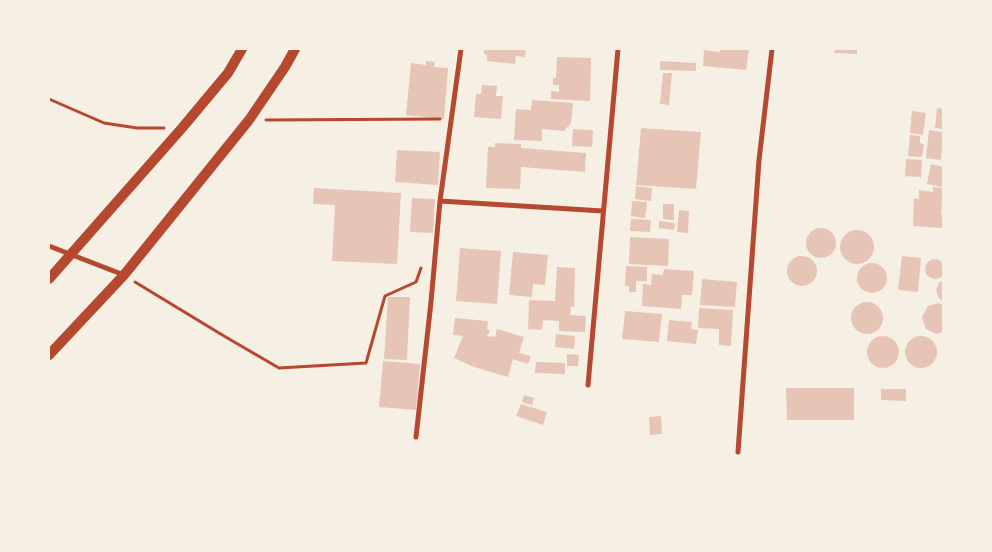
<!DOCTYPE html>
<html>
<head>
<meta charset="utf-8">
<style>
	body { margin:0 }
	#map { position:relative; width:992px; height:552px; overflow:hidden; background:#f6efe4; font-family:Mulish,sans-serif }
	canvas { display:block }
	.frame { position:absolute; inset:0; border:50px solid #f6efe4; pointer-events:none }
</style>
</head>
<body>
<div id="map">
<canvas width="992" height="552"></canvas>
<div class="frame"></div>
</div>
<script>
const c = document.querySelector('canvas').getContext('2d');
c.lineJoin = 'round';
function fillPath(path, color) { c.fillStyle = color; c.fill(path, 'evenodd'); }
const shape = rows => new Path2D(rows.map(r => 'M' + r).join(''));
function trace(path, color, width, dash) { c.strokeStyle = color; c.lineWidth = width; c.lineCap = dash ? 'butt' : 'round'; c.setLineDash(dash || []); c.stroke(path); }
fillPath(shape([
	[484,49,526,49,525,57,516,56,515,64,487,61,487,55,484,54],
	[720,49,749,49,746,70,703,66,704,50,720,52],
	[835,49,857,49,857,54,834,53],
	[557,57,591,58,590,101,551,99,551,91,559,92,559,85,553,85,553,78,556,78],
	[426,61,435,62,434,67,448,68,444,119,406,115,411,63,426,65],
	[660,61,696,63,696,71,660,70],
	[663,73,672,73,669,105,660,104],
	[482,85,497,86,496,96,503,96,501,119,474,117,476,94,481,94],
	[532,100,573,103,571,123,564,131,542,129,542,141,514,140,516,109,531,110],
	[937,108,943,109,943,129,935,128],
	[912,111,926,113,923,135,910,133],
	[641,128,701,132,696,189,636,185],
	[573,129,593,130,592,147,572,146],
	[929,130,943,132,941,160,926,158],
	[910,135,920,136,920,143,924,144,922,157,908,156],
	[495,143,521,144,521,148,586,153,585,172,521,167,520,189,486,188,488,147,495,147],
	[397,150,440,152,438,185,395,182],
	[906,159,922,160,921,177,905,176],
	[931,164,943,167,943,187,927,184],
	[636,186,652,188,651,201,635,199],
	[933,187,943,188,941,214,943,214,943,228,913,226,914,198,919,199,919,190,933,192],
	[314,188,401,193,397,264,332,261,335,205,313,204],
	[412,198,435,199,433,233,410,232],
	[632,201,647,202,645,218,631,216],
	[663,204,674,204,674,220,663,219],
	[679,210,689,211,688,233,677,232],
	[631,219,651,220,650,232,630,231],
	[659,221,675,223,674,230,659,228],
	'806 243a15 15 0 1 1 30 0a15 15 0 1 1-30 0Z',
	'840 247a17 17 0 1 1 34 0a17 17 0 1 1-34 0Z',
	[630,237,669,239,668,266,629,264],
	[460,248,501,251,497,304,456,301],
	[513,252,548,255,545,285,533,284,532,297,509,295],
	'787 271a15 15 0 1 1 30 0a15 15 0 1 1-30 0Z',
	[902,256,921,258,918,292,898,290],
	'925 269a10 10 0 1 1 20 0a10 10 0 1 1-20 0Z',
	'857 278a15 15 0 1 1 30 0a15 15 0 1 1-30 0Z',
	[626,266,647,267,647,281,636,281,636,292,629,292,629,286,625,286],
	[557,267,575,268,574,307,571,307,570,315,586,316,585,332,559,331,559,321,543,320,542,330,528,329,529,300,555,301],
	[664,269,694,271,692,295,682,295,681,309,642,306,643,284,651,285,652,274,663,275],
	[702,279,737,282,735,307,700,305],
	[943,280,943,301,938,297,936,290,939,283],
	[388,297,410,297,407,360,384,359],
	'851 318a16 16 0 1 1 32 0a16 16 0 1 1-32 0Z',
	[939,303,943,305,943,332,936,334,926,329,922,317,928,306],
	[699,308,733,310,731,346,719,345,719,329,698,328],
	[625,311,662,314,659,342,622,339],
	[455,318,488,321,487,329,490,331,487,336,495,337,497,329,524,337,519,353,531,356,528,364,513,359,508,377,474,367,454,358,463,336,453,335],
	[669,320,692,322,691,329,698,330,696,344,667,341],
	[556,334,575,336,574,349,555,347],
	'905 352a16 16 0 1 1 32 0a16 16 0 1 1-32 0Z',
	'867 352a16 16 0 1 1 32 0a16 16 0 1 1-32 0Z',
	[567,354,579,355,578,366,567,366],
	[383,361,420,364,416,410,379,407],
	[536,362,565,363,565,374,535,373],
	[786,388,854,388,854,420,787,420],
	[881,389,906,389,906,401,881,400],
	[524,395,534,398,532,405,522,402],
	[521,404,547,412,543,425,516,416],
	[661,416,662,434,650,435,649,417]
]), '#e6c5b7');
trace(shape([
	[49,99,104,123,137,128,164,128],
	[266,120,440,119],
	[135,282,224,336,279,368,366,363,385,296,416,282,421,268]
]), '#b5482f', 3);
trace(shape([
	[440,201,603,211],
	[49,246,124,275],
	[588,385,618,49],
	[416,437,431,302,440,201,461,49],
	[738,452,759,160,772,49]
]), '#b5482f', 5);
trace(shape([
	[49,279,182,128,228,73,242,49],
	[49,355,124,275,249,120,285,67,295,49]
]), '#b5482f', 10);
</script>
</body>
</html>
